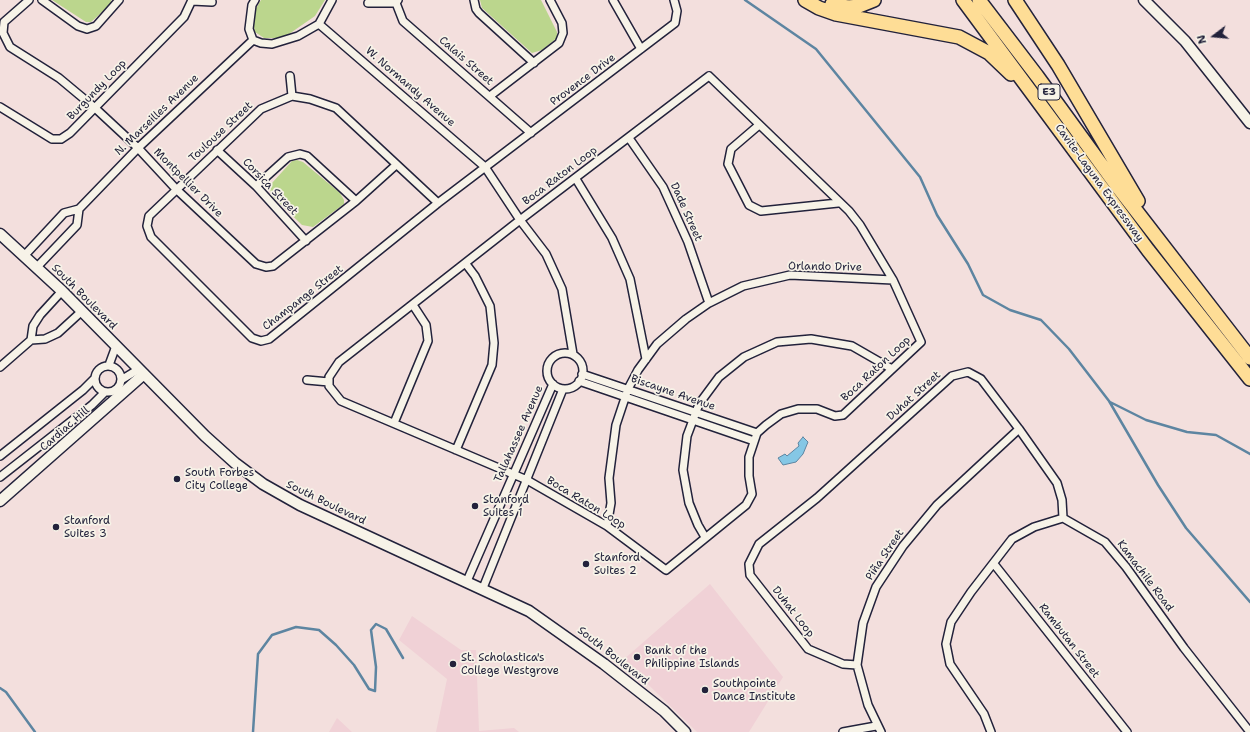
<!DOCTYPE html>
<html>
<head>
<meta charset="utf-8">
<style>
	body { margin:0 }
	#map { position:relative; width:1250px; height:732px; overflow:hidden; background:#f3dfdd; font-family:"Shantell Sans",sans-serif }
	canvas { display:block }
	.north { position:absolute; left:1194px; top:16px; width:40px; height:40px; -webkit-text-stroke:3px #f7f3e8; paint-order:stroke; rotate:254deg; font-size:11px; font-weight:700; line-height:16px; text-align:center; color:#22223b }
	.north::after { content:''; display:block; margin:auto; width:14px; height:18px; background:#22223b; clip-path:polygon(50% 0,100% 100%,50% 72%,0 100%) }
</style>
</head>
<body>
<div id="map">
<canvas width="1250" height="732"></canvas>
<div class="north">N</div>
</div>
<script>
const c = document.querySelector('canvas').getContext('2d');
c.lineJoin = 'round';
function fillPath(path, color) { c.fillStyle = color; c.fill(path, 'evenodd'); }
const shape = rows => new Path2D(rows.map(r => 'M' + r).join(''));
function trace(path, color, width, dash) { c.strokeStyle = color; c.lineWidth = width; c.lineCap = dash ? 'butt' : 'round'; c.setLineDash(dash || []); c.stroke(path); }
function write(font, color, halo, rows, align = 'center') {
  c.font = font + ' "Shantell Sans",sans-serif'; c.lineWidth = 3.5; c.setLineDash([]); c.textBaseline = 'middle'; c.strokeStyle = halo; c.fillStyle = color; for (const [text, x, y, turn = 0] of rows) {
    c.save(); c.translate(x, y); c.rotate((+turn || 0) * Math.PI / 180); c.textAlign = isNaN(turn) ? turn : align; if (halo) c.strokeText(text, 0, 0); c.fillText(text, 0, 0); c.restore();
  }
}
fillPath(shape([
	[710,584,783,677,749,732,697,732,623,660],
	[412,616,461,650,476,650,479,731,514,728,519,732,436,732,447,679,399,640],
	[337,718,352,732,329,732]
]), '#f0d1d6');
fillPath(shape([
	[52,0,111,0,112,3,91,22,86,22],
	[261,0,325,0,315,16,289,34,279,38,264,38,255,32,253,23,255,10],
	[480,0,541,0,557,32,557,38,542,50,532,53,482,8],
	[297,160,303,162,340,193,344,200,344,204,313,227,302,225,271,195,270,188,272,183,292,161]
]), '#bbd68d');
const water = shape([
	[803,437,808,442,803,454,796,462,783,465,778,458,785,454,787,456,799,446,798,443,803,437]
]);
fillPath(water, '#85c7e5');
trace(water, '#5d85a1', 1);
trace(shape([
	[745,0,816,49,920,177,937,215,968,264,983,295,1010,310,1041,320,1069,349,1109,401,1158,485,1186,528,1250,602],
	[1110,402,1146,420,1187,432,1216,435,1250,454],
	[0,688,6,692,35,732],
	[253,732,258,654,272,635,296,627,319,630,336,645,354,665,369,689,375,691,376,667,371,630,376,624,386,629,403,658]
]), '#5d85a1', 2.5);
const street = shape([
	[29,0,4,22,3,33,10,47,59,78,95,108,138,148,176,189,256,264,266,267,273,266,356,201,396,165],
	[42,0,78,26,87,29,96,26,119,0],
	[255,0,252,5,249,29,253,40,261,43,272,44,298,36,319,24,332,0],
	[398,0,396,3,403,21,531,133],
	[474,0,476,9,479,13,534,63],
	[613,0,641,49],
	[192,1,212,2],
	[368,3,396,3],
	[319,24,485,167,520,220,546,254,562,289,573,354],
	[290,76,292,96],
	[709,76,849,211,860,225,893,280,921,342,843,415,835,416,817,409,798,409,781,414,766,425,757,433,749,457,749,476,752,494,746,505,666,570,607,526,527,480,341,401,329,386,329,377,339,362,520,220,709,76],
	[490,96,559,43,563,33,562,23,550,0],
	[0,107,52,139,61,139,70,133,184,17,192,0],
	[759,125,731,149,728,164,749,205,761,211,838,203],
	[629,138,663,187,688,242,709,303],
	[217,150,256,186,306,241],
	[576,179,612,238,630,279,646,359],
	[256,186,288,157,300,154,307,156,356,201],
	[438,203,336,108,310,99,292,96,261,109,149,216,147,226,151,237,252,338,261,341,269,339,438,203,675,23,677,11,674,0],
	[24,256,64,213,79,209,138,148,253,40],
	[37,267,77,225,79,209],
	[31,340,33,326,40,315,62,291],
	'547 371a18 18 0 1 1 36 0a18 18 0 1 1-36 0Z',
	[109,365,116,346],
	'95 379a13 13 0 1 1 26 0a13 13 0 1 1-26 0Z',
	[0,367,31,340,45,339,58,333,82,311],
	[582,374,757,433],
	[121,380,139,369],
	[307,380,329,382],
	[579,381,754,441],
	[394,423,428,341,426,325,413,305],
	[456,450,492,365,494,343,490,306,475,276,466,264],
	[0,456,83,390,94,379],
	[0,477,92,405,105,392],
	[607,526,611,503,609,478,616,425,628,389,638,370,657,344,686,319,709,303,743,286,790,275,893,280],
	[705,537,698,525,689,503,683,470,687,436,699,404,719,377,744,357,777,342,811,339,852,346,892,369],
	[994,564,1127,732],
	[467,581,553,384],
	[483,588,563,389],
	[857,665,843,664,808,649,750,575,749,564,759,544,817,498,952,376,968,372,981,379,1019,429,1057,483,1062,500,1063,518],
	[843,732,876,726],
	[881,732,868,705,857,665,863,623,876,587,903,546,937,505,1019,429],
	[991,732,984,714,950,664,946,644,951,622,971,592,1012,539,1034,527,1063,518,1105,542,1126,567,1184,648,1250,732]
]);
const secondary = shape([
	[1144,0,1185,41,1250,123],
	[0,234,62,291,205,436,235,463,263,484,300,505,529,611,604,664,664,711,685,732],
	[0,501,144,374]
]);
const highway = shape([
	[805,0,819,8,836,14,959,37,989,53,1011,74],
	[963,0,1148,250,1250,379],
	[979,0,1037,76,1117,186,1250,358],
	[1015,0,1058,65,1138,201],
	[832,4,848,7,859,6,874,0]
]);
trace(street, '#22223b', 10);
trace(secondary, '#22223b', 13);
trace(highway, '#22223b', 16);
trace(street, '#f7f3e8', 7);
trace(secondary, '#f7f3e8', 10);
trace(highway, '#fedd96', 13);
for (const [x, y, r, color] of [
	[177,479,4,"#22223b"],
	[475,506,4,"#22223b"],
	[56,527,4,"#22223b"],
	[586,564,4,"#22223b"],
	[637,657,4,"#22223b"],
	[453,664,4,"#22223b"],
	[705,690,4,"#22223b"]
]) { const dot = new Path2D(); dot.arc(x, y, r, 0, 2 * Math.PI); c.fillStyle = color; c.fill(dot); trace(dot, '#f7f3e8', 1.5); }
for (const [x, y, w] of [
	[1049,92,22]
]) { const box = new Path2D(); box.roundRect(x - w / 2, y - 8, w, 16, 3); c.fillStyle = '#f7f3e8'; c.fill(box); trace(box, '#22223b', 1); }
write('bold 10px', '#22223b', null, [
	["E3",1049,92]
]);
write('11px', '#22223b', '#f7f3e8', [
	["Calais Street",466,61,41],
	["Provence Drive",583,80,-37],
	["W. Normandy Avenue",410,87,41],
	["Burgundy Loop",97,90,-46],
	["N. Marseilles Avenue",157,115,-44],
	["Toulouse Street",221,132,-43],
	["Boca Raton Loop",560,176,-37],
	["Montpellier Drive",188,183,45],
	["Cavite-Laguna Expressway",1099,183,54],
	["Corsica Street",270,187,46],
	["Dade Street",686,212,66],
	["Orlando Drive",825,267,1],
	["South Boulevard",84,297,45],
	["Champange Street",303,298,-38],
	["Boca Raton Loop",876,369,-43],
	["Biscayne Avenue",673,393,19],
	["Duhat Street",914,396,-42],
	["Cardiac Hill",65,429,-41],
	["Tallahassee Avenue",519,434,-66],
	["South Boulevard",326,503,26],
	["Boca Raton Loop",586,503,31],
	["Piña Street",885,555,-56],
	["Kamachile Road",1145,576,53],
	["Duhat Loop",793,612,52],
	["Rambutan Street",1069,641,52],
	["South Boulevard",613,656,38]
]);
write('11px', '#22223b', '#f7f3e8', [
	["South Forbes",185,473],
	["City College",185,486],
	["Stanford",483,500],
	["Suites 1",483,513],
	["Stanford",64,521],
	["Suites 3",64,534],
	["Stanford",594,558],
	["Suites 2",594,571],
	["Bank of the",645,651],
	["Philippine Islands",645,664],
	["St. Scholastica's",461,658],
	["College Westgrove",461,671],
	["Southpointe",713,684],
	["Dance Institute",713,697]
], 'left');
</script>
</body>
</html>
